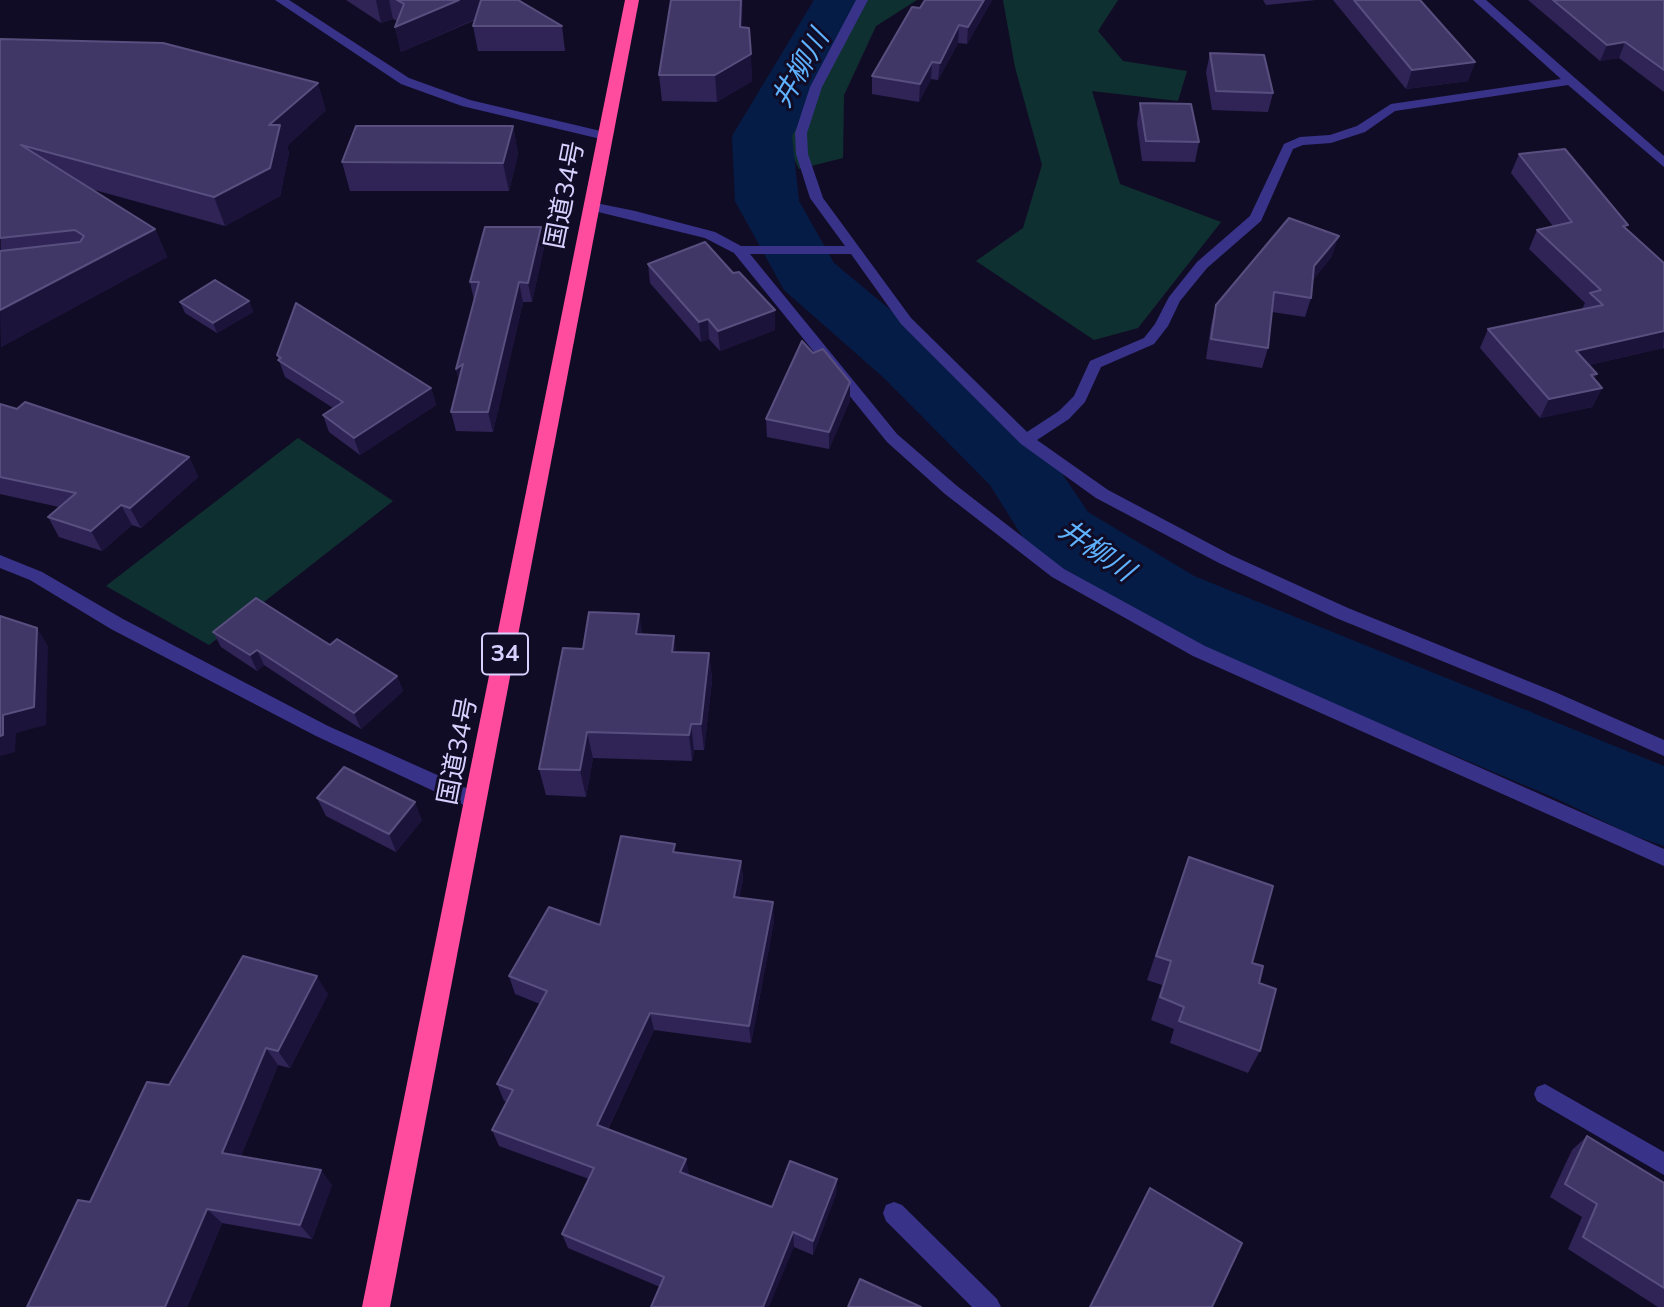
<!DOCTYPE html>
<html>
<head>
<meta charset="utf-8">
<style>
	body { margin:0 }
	canvas { display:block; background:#110c26 }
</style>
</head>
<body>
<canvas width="1664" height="1307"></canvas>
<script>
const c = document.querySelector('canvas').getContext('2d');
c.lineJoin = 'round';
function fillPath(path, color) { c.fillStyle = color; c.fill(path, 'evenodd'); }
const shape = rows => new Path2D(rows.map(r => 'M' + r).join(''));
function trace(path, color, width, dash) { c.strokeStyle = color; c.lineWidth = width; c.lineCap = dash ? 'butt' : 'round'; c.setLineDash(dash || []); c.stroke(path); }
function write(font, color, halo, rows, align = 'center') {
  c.font = font + ' Mulish,"Noto Sans JP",sans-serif'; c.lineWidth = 6; c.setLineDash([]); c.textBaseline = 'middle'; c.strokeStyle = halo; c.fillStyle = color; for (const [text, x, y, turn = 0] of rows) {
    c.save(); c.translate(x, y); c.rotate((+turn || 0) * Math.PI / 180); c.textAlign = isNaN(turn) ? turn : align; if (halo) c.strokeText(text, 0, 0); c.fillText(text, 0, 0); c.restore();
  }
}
fillPath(shape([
	[855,0,917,0,876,26,844,95,843,158,799,169,784,138],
	[1003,0,1118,0,1098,31,1123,61,1187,71,1178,101,1092,91,1120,184,1221,222,1138,328,1094,340,976,261,1023,228,1042,165,1015,67],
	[298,438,393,501,209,645,106,586]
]), '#0f3030');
fillPath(shape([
	[1524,709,1664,772,1664,837,1510,765]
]), '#051c46');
fillPath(shape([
	[814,0,868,0,792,136,799,201,834,263,934,346,1044,447,1088,512,1194,576,1664,766,1664,846,1632,835,1557,799,1136,620,1032,552,990,485,884,378,784,290,735,201,732,136,814,0]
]), '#051c46');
fillPath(shape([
	[275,0,289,0,409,78,470,100,609,133,611,136,605,140,462,106,401,84,275,0],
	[856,0,868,0,822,87,807,133,808,154,823,198,911,318,1027,432,1059,411,1074,396,1090,361,1144,338,1155,324,1169,297,1197,262,1250,216,1284,144,1300,137,1330,135,1357,126,1391,104,1561,79,1473,0,1486,0,1664,156,1664,167,1568,85,1395,111,1365,132,1331,143,1303,145,1293,149,1261,221,1207,268,1180,301,1168,326,1154,344,1101,367,1085,402,1069,419,1037,440,1108,490,1231,555,1348,608,1555,692,1664,740,1664,756,1543,702,1336,618,1219,563,1096,498,1021,444,901,324,851,254,750,254,897,434,957,486,1064,569,1205,646,1664,849,1664,866,1193,656,1052,577,945,494,887,442,734,253,705,238,586,209,584,206,591,202,635,211,715,232,741,246,845,246,810,198,796,154,795,133,810,87,856,0],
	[0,555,42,572,123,619,328,726,484,796,486,802,484,808,477,810,470,808,316,736,111,629,30,580,0,568,0,555],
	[1545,1084,1664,1152,1664,1175,1537,1101,1534,1094,1537,1087,1545,1084],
	[894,1202,902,1205,997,1299,1001,1307,972,1307,886,1221,883,1213,886,1205,894,1202]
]), '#383389');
fillPath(shape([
	[625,0,639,0,390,1307,362,1307,625,0]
]), '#ff4c9f');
fillPath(shape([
	[346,0,518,0,562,26,565,51,478,51,473,26,475,20,401,52,395,27,397,21,393,19,381,23],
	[992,0,967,44,958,43,938,80,931,79,919,102,872,94,872,76,920,8],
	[1263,0,1316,0,1266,5],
	[1333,0,1420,0,1475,62,1468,81,1406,89],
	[1528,0,1664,0,1664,92,1619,58,1600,61],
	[742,27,749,28,752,81,717,102,662,101,659,75],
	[0,39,326,110,287,146,289,153,280,196,225,226,91,189,155,229,167,257,1,347],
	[1210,53,1273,93,1268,112,1212,110,1206,72],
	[1140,103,1199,142,1195,162,1142,161,1137,123],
	[513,126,518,154,509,191,350,191,342,162],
	[1519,154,1626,229,1664,263,1664,349,1663,348,1589,365,1597,374,1594,379,1602,388,1592,407,1540,418,1480,348,1488,329,1582,309,1585,303,1529,249,1537,230,1553,226,1511,173],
	[544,247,532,302,523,302,493,432,456,431,451,412,459,381,456,369,474,300,470,282],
	[1332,256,1313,280,1311,298,1305,317,1272,312,1268,348,1262,368,1206,359,1211,325,1216,305],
	[648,264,775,330,720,351,709,339,701,342,650,283],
	[249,301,253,312,217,333,185,313,180,302],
	[813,353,850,382,850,400,829,449,767,437,766,419],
	[277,355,431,388,436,405,360,455,329,432,323,415,333,408,285,377],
	[0,404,189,457,198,477,141,528,132,525,102,551,59,537,48,517,59,507,0,494],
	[213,632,330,645,397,676,403,691,361,729,264,665,257,671,221,647],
	[643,634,676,652,709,653,712,680,704,750,694,750,692,761,593,758,586,797,546,795,539,769,583,649],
	[317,798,422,820,396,852,326,816],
	[676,852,741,861,743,880,739,898,774,921,751,1043,654,1030,608,1129,689,1174,689,1176,772,1207,837,1179,836,1194,813,1255,794,1247,660,1287,568,1248,562,1234,589,1179,499,1146,492,1130,507,1102,504,1101,497,1084,540,1004,515,994,509,976,600,925],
	[1180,882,1252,963,1259,983,1260,1051,1248,1073,1170,1043,1174,1029,1151,1020,1162,985,1147,980],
	[328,994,290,1068,278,1065,241,1156,332,1185,312,1239,222,1223,187,1307,27,1307,90,1202],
	[1587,1136,1664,1183,1664,1307,1658,1307,1568,1249,1582,1217,1550,1197,1572,1150]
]), '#2f2455');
fillPath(shape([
	[376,0,389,0,393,19,381,23],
	[459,0,486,0,489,13,401,52,395,27],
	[741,0,743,0,741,53,740,27],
	[984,0,992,0,967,44,968,27],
	[959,25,958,43,938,80,940,63],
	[1625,42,1619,58,1600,61,1607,45],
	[751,54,752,81,717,102,715,75],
	[932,62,931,79,919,102,920,84],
	[1475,62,1468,81,1406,89,1412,70],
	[318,83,326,110,287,146,289,153,280,196,225,226,214,197,269,125],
	[513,126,518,154,509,191,503,163],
	[541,227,544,247,532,302,528,283],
	[155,229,167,257,1,347,0,310],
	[1339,236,1332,256,1308,286,1314,266],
	[519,282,523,302,493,432,488,412],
	[249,301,253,312,217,333,213,323],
	[775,310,775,330,720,351,718,331],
	[708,319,709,339,701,342,699,322],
	[1664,331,1663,348,1567,370,1576,351],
	[463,364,461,389,456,369],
	[1597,374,1588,391,1602,388,1592,407,1540,418,1549,399,1591,375],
	[850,382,850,400,829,449,829,432],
	[431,388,436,405,360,455,354,438],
	[189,457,198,477,141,528,130,508],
	[121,505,132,525,102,551,91,531],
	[639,614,644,641,636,634],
	[37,628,48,646,46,725,16,733,15,752,0,756,0,736,3,715],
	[674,636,678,663,672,652],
	[257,650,264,665,257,671,250,655],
	[709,653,712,680,704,750,701,724],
	[397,676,403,691,361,729,354,713],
	[691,724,694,750,692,761,689,735],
	[587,732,593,758,586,797,580,770],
	[415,802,422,820,396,852,389,834],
	[741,861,743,880,736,916,734,897],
	[773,902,774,921,751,1043,749,1026],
	[317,976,328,994,290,1068,278,1051],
	[650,1013,654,1030,602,1141,597,1125],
	[266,1048,278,1065,236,1168,222,1153],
	[686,1159,689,1174,684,1188,680,1172],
	[321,1170,332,1185,312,1239,300,1225],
	[837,1179,836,1194,813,1255,813,1241],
	[207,1209,222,1223,187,1307,165,1307],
	[793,1232,794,1247,769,1307,763,1307]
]), '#1b133a');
const building = shape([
	[397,0,459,0,395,27,404,4,397,0],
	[481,0,518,0,562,26,473,26,481,0],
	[671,0,741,0,740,27,749,28,751,54,715,75,659,75,671,0],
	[925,0,984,0,968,27,959,25,940,63,932,62,920,84,872,76,912,7,920,8,925,0],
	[1354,0,1420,0,1475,62,1412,70,1354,0],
	[1553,0,1664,0,1664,70,1625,42,1607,45,1553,0],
	[0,39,163,43,318,83,269,125,280,125,270,168,214,197,21,145,155,229,0,310,0,251,80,242,84,236,75,230,0,238,0,39],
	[1210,53,1264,55,1273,93,1216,91,1210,53],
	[1140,103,1191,104,1199,142,1146,141,1140,103],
	[356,126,513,126,503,163,342,162,356,126],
	[1565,149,1628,225,1623,226,1664,263,1664,331,1576,351,1597,374,1591,375,1602,388,1549,399,1488,329,1603,305,1590,293,1601,290,1537,230,1572,222,1519,154,1565,149],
	[1289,218,1339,236,1314,266,1311,298,1274,292,1268,348,1211,339,1216,305,1289,218],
	[485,227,541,227,528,283,519,282,488,412,451,412,463,364,456,369,479,282,470,282,485,227],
	[705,242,733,273,739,272,775,310,718,331,708,319,699,322,648,264,705,242],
	[215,280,249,301,213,323,180,302,215,280],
	[296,303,431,388,354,438,323,415,343,402,278,360,281,358,277,355,296,303],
	[802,341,813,353,823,349,850,382,829,432,766,419,802,341],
	[25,402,189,457,130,508,121,505,91,531,48,517,76,493,0,477,0,404,17,409,25,402],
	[256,598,330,645,337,639,397,676,354,713,257,650,250,655,213,632,256,598],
	[589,612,639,614,636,634,674,636,672,652,709,653,701,724,691,724,689,735,587,732,580,770,539,769,563,648,583,649,589,612],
	[0,616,37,628,34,707,3,715,3,735,0,736,0,616],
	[344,767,415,802,389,834,317,798,344,767],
	[621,836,675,844,673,852,741,861,734,897,773,902,749,1026,650,1013,597,1125,686,1159,680,1172,772,1207,790,1161,837,1179,813,1241,793,1232,763,1307,651,1307,664,1277,562,1234,594,1168,492,1130,513,1090,497,1084,547,991,509,976,549,907,600,925,621,836],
	[1189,857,1273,886,1252,963,1263,966,1259,983,1276,989,1260,1051,1179,1021,1184,1007,1160,997,1171,961,1156,956,1189,857],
	[243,956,317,976,278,1051,266,1048,222,1153,321,1170,300,1225,207,1209,165,1307,27,1307,78,1200,90,1202,147,1082,169,1085,243,956],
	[1587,1136,1664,1183,1664,1288,1583,1237,1597,1204,1565,1184,1587,1136],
	[1150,1188,1242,1243,1212,1307,1090,1307,1150,1188],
	[860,1279,921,1307,848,1307,860,1279]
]);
fillPath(building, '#413767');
trace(building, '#584f7f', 2);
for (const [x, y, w] of [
	[505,654,46]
]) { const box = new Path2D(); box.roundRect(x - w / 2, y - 20.5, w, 41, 5); c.fillStyle = '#110c26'; c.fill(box); trace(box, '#d7d1ff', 2); }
write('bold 24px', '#d7d1ff', null, [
	["34",505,654]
]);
write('26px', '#d7d1ff', '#110c26', [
	["国道34号",565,195,-79],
	["国道34号",458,751,-79]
]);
write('italic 28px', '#5fb2ff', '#110c26', [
	["井柳川",801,69,-60],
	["井柳川",1096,551,35]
]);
</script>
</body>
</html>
